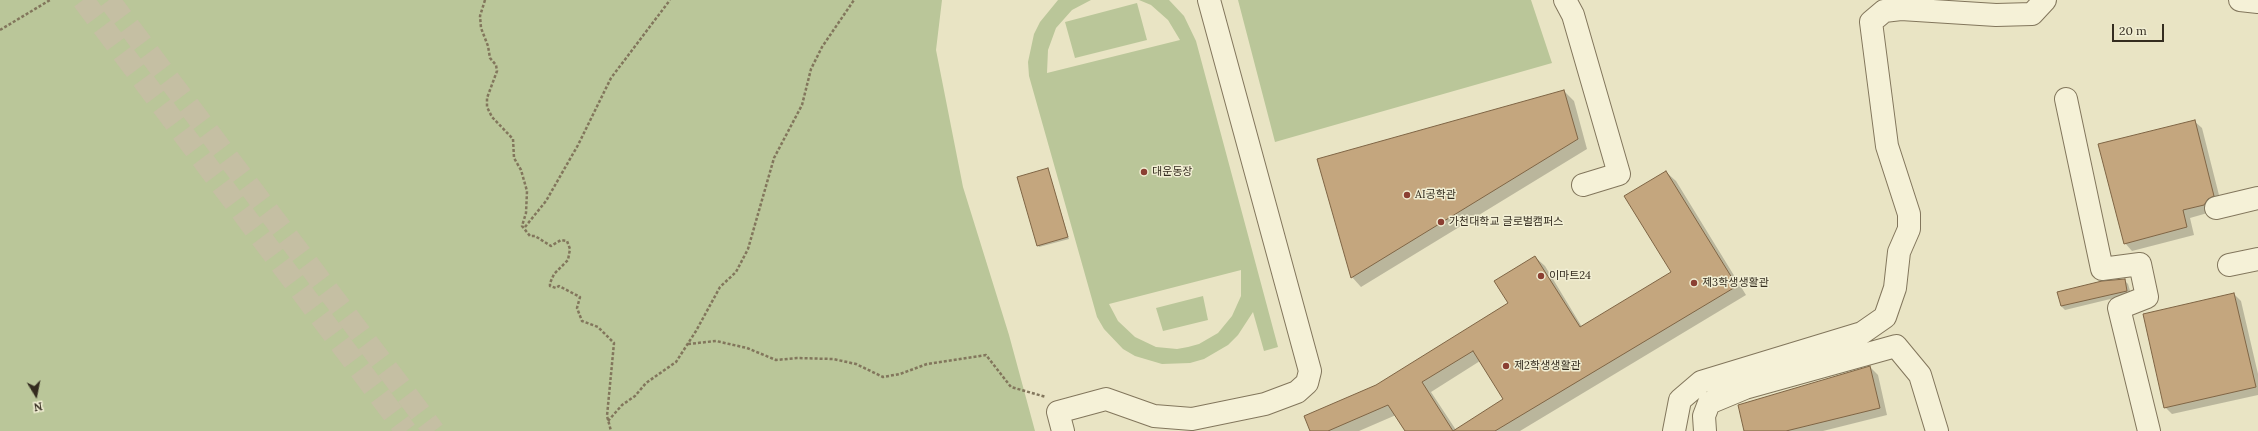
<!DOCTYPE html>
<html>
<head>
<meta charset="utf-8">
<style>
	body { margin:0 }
	#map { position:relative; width:2258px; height:431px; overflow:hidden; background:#e9e4c4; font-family:Lora,serif }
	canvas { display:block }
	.north { position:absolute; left:16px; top:375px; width:40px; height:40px; -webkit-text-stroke:3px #f1eed3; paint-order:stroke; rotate:170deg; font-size:11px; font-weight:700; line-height:16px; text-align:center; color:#342c1f }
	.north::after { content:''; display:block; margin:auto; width:14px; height:18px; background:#342c1f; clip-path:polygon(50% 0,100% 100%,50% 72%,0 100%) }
	.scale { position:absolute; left:2112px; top:24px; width:52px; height:18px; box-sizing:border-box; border:2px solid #342c1f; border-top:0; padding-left:5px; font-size:12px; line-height:14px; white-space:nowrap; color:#342c1f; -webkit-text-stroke:3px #f1eed3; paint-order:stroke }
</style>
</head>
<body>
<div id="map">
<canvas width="2258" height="431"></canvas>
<div class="north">N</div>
<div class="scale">20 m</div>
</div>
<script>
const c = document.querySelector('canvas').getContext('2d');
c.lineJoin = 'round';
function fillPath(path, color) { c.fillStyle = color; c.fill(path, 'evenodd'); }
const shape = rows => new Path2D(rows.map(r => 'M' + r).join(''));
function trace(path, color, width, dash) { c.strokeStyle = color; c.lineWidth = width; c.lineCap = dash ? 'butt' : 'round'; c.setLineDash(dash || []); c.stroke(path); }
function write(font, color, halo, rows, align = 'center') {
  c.font = font + ' Lora,"Noto Sans KR",serif'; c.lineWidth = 3; c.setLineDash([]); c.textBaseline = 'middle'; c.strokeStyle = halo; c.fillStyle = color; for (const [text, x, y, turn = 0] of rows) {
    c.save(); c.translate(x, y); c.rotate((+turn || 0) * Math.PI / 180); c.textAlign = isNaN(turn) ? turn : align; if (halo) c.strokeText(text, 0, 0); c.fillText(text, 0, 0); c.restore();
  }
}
fillPath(shape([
	[0,0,942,0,936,50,963,187,1009,335,1035,431,0,431],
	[1058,0,1091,0,1072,10,1056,28,1048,50,1047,73,1180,40,1168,20,1151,5,1139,0,1169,0,1184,16,1196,41,1278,347,1264,351,1253,312,1238,335,1228,345,1204,359,1190,363,1162,364,1135,356,1123,349,1104,329,1097,317,1029,76,1028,62,1034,34,1040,22],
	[1241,270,1241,296,1232,316,1218,333,1199,344,1188,347,1177,349,1156,347,1135,337,1118,321,1109,304],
	[1238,0,1531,0,1552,63,1275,142],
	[1137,3,1147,40,1075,58,1065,22],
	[1203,296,1208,320,1163,331,1156,308]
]), '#bac699');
fillPath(shape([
	[1564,91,1574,101,1587,149,1361,287,1352,277],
	[2194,121,2202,128,2221,203,2211,212,2190,218,2194,235,2132,251,2125,243],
	[1048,169,1069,239,1039,247,1038,245],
	[1666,172,1676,181,1746,295,1520,431,1406,431,1396,415,1359,431,1312,431,1377,386,1510,304,1535,257,1545,266,1582,327,1672,272],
	[1480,361,1504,400,1456,430,1431,392],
	[2124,280,2128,284,2131,294,2065,310,2061,306],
	[2234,294,2241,301,2258,374,2258,395,2172,414,2165,407],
	[1870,367,1878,375,1887,415,1823,431,1745,431]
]), '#0003');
const building = shape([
	[1564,90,1578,139,1351,278,1317,159,1564,90],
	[2195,120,2214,196,2208,199,2204,205,2183,210,2187,227,2124,244,2098,144,2195,120],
	[1048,168,1068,237,1037,246,1017,177,1048,168],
	[1666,171,1737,286,1495,431,1405,431,1388,405,1328,431,1310,431,1304,416,1376,385,1508,303,1494,281,1535,256,1580,327,1671,272,1624,196,1666,171],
	[1473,351,1503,399,1453,431,1422,382,1473,351],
	[2125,279,2127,291,2061,306,2057,292,2102,281,2125,279],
	[2234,293,2256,387,2164,408,2143,314,2234,293],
	[1870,366,1880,408,1786,431,1744,431,1738,405,1870,366]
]);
fillPath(building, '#c4a67e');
trace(building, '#7f6545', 1);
trace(shape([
	[83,0,406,431],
	[109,0,434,431]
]), '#c5bfa3', 22, [22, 11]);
const minor = shape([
	[1565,0,1573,15,1619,174,1583,185],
	[2240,0,2258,2],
	[2066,99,2102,269,2140,264,2147,297,2119,308,2149,431],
	[2216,208,2258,198],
	[2229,265,2258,259],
	[1063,431,1058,412,1106,399,1154,416,1192,419,1265,404,1297,392,1307,383,1310,371,1209,0],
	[1674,431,1680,400,1701,382,1862,333,1885,317,1895,288,1899,252,1909,229,1909,214,1887,146,1871,22,1884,11,1901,9,1996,15,2032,14,2045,0],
	[1705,431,1704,416,1709,403,1745,388,1896,346,1920,375,1937,431]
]);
trace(minor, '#82765c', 24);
trace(shape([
	[485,0,480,16,481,28,488,46,490,58,496,65,497,71,487,98,487,107,492,117,513,139,514,158,521,170,527,191,526,213,522,226,530,236,535,236,551,246,561,240,567,241,570,249,568,260,554,274,550,283,550,286,556,288,559,286,580,297,577,308,582,321,598,327,614,343,607,416,611,431],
	[0,30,50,0],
	[525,227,546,201,578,145,611,78,670,0],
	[688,344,716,341,747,348,776,360,797,358,833,359,856,364,883,377,900,374,927,364,986,355,1011,387,1046,397],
	[608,421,622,405,635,396,646,383,676,362,696,331,720,287,736,272,748,249,774,158,802,105,811,69,822,47,854,0]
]), '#82765c', 2.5, [3, 2]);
trace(minor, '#f5f1d7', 22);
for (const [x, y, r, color] of [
	[1144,172,4,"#8b4033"],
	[1407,195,4,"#8b4033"],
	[1441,222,4,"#8b4033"],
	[1541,276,4,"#8b4033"],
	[1694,283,4,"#8b4033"],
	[1506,366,4,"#8b4033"]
]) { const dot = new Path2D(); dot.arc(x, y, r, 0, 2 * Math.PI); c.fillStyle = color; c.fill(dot); trace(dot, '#f1eed3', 1.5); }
write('11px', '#342c1f', '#f1eed3', [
	["대운동장",1152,172],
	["AI공학관",1415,195],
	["가천대학교 글로벌캠퍼스",1449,222],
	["이마트24",1549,276],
	["제3학생생활관",1702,283],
	["제2학생생활관",1514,366]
], 'left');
</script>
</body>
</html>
